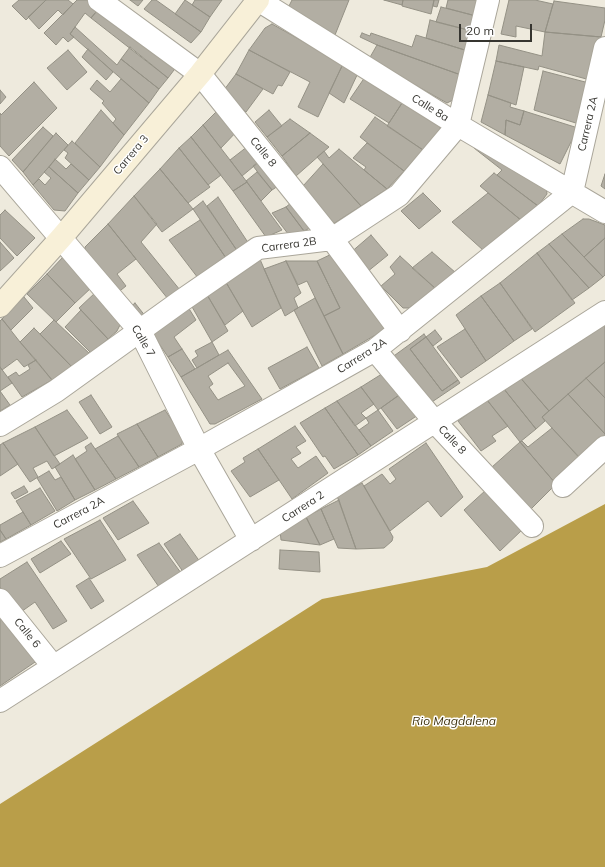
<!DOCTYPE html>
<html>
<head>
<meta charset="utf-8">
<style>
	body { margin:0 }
	#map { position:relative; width:605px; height:867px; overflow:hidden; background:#eeeadd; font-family:Mulish,sans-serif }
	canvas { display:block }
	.scale { position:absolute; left:459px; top:24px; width:73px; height:18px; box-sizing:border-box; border:2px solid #363530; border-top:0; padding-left:5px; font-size:12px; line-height:14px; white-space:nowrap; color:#363530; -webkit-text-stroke:3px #fff; paint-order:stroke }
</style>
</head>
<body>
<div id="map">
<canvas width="605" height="867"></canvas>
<div class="scale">20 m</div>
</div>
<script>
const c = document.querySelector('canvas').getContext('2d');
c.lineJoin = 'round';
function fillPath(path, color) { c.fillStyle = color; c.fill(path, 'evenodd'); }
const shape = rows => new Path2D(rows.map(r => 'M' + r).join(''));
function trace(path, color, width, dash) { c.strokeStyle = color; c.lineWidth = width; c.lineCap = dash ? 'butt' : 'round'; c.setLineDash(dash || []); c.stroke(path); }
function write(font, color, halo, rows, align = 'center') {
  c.font = font + ' Mulish,sans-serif'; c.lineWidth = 3; c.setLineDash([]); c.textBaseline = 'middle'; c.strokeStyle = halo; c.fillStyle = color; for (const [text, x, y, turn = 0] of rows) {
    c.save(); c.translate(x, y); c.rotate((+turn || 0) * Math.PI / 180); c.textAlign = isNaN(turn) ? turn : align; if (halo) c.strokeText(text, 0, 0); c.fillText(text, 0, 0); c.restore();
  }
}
fillPath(shape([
	[605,504,605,867,0,867,0,804,322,599,487,567]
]), '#b99e49');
const building = shape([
	[46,0,26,20,12,6,19,0,46,0],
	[46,0,68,0,73,4,63,15,58,10,39,29,28,17,46,0],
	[77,0,92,0,101,6,91,18,85,13,70,34,74,37,68,42,63,37,56,45,44,33,77,0],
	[130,0,143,0,138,6,130,0],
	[152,0,156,0,201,32,191,43,144,9,152,0],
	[185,0,210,17,201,32,175,14,185,0],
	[195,0,222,0,210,17,192,5,195,0],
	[292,0,349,0,333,40,289,6,292,0],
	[384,0,403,0,402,5,384,0],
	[403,0,434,0,431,14,402,6,403,0],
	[434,0,439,0,437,7,433,6,434,0],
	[448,0,486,0,476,16,446,8,448,0],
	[509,0,535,0,553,4,545,32,516,26,516,37,501,34,509,0],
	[554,1,605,8,605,20,601,37,545,32,554,1],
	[101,6,180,62,168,78,91,18,101,6],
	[441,7,476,16,472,31,436,22,441,7],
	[430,20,472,31,468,51,426,38,430,20],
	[272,24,343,64,318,117,298,107,310,82,249,50,265,28,272,24],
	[75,27,117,65,121,59,159,89,149,103,70,34,75,27],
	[545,32,601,37,590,80,539,66,538,70,496,61,499,45,542,56,545,32],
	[362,33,370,36,371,33,412,47,416,35,468,51,461,75,377,45,360,37,362,33],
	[377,45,461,75,455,99,447,103,369,59,377,45],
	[130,47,168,78,159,89,121,59,130,47],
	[88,49,113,72,106,80,82,57,88,49],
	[68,50,87,72,67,90,47,68,68,50],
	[249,50,290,72,282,86,278,85,273,94,236,74,249,50],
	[496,61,524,67,516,105,488,95,496,61],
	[343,64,358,73,344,103,329,93,343,64],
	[543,71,589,83,579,124,534,110,543,71],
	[236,74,263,89,246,112,224,90,236,74],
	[365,77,404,100,389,123,350,99,365,77],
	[121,79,149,103,124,135,113,123,116,119,102,103,104,101,90,89,97,80,110,92,121,79],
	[34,82,57,108,9,156,0,146,0,113,1,115,34,82],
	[0,90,6,97,0,104,0,90],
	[488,95,511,103,510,107,524,111,520,125,506,120,505,135,481,122,488,95],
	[404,100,440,121,440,130,423,150,387,126,404,100],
	[222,106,240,128,221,148,203,125,222,106],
	[101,110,124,135,100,167,75,143,101,110],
	[269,110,282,126,267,137,255,122,269,110],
	[524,111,578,128,560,164,505,135,506,120,520,125,524,111],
	[375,117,423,150,404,171,360,137,375,117],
	[290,119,310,133,282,156,267,137,290,119],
	[203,125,247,182,233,191,191,137,203,125],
	[43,127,53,136,23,172,12,160,43,127],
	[56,133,68,145,33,185,23,172,56,133],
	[310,133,329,147,296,176,282,156,310,133],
	[191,137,221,175,208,185,179,148,191,137],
	[72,141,100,167,89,180,65,158,68,153,64,150,72,141],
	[483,141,546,185,547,194,538,206,497,175,502,170,474,148,483,141],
	[252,143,265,157,242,176,230,160,252,143],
	[367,143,404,171,387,189,364,170,366,167,353,158,367,143],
	[179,148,210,187,188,203,160,169,179,148],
	[339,149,364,170,387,189,361,206,317,157,324,151,329,158,339,149],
	[265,157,284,182,272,190,253,166,265,157],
	[55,159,66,169,71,164,89,180,78,193,49,167,55,159],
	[323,164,361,206,330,226,303,186,323,164],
	[49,167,78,193,65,211,54,210,33,185,39,179,45,185,51,178,44,172,49,167],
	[160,169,193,209,162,232,134,196,160,169],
	[257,172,272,190,261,201,246,181,257,172],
	[494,173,538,206,522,221,480,186,494,173],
	[605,174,605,189,601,186,605,174],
	[247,182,282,230,266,237,233,191,247,182],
	[423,193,441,211,419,229,401,211,423,193],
	[488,193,522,221,484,251,452,222,488,193],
	[134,196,157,224,141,242,180,290,168,299,108,224,134,196],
	[218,197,249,244,238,252,207,206,218,197],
	[297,198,318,224,304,231,286,207,297,198],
	[203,201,238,252,228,261,193,209,203,201],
	[286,207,304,231,292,239,272,213,286,207],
	[5,210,35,238,17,256,0,238,0,215,5,210],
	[583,219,589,219,605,225,605,238,584,257,562,234,583,219],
	[200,220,228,261,198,278,169,240,200,220],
	[108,224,136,259,117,274,126,286,116,294,85,254,85,247,108,224],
	[562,234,603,277,589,288,549,244,562,234],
	[371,235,388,255,367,272,349,254,371,235],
	[605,238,605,275,603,277,584,257,605,238],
	[0,242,14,258,0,271,0,242],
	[549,244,589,288,572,300,537,253,549,244],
	[336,252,389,327,343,354,324,316,340,308,317,261,336,252],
	[432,252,456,273,436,289,412,268,432,252],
	[537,253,575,303,535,332,500,283,537,253],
	[64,256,92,287,75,303,47,274,64,256],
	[400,256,436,289,409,308,403,308,381,286,395,274,390,267,400,256],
	[259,257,281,308,252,327,224,279,259,257],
	[286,261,301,293,294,298,298,308,285,316,264,269,286,261],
	[286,261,317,261,340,308,324,316,307,281,298,285,286,261],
	[47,274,75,303,56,322,27,294,47,274],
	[224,279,243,311,225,325,206,293,224,279],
	[500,283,532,329,514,341,481,296,500,283],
	[96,292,122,321,117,331,108,339,79,308,96,292],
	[206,293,228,331,212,342,191,305,206,293],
	[481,296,514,341,486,361,456,315,481,296],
	[24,297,33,308,11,330,2,319,24,297],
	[315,298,343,354,322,366,294,310,315,298],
	[135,303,146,317,139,324,128,309,135,303],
	[188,307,196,320,174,337,182,349,168,357,152,333,188,307],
	[81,310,108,339,91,353,65,327,81,310],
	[605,316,605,362,549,411,517,374,605,316],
	[2,319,20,342,36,360,24,367,17,359,2,370,0,367,0,321,2,319],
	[54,320,90,354,72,367,40,334,54,320],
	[34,328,72,367,52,380,20,342,34,328],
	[465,329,486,361,461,378,437,347,465,329],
	[435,330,442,339,433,346,426,337,435,330],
	[424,334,426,337,410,349,442,391,458,380,460,383,426,406,391,358,424,334],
	[426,337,458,380,442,391,410,349,426,337],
	[212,342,219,355,197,368,192,360,198,356,195,351,212,342],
	[307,347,319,368,280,389,268,368,307,347],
	[182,349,195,369,181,377,168,357,182,349],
	[228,350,262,399,215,424,210,424,181,377,228,350],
	[228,363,245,386,218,400,209,387,213,384,208,376,228,363],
	[36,360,52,380,22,397,8,377,16,372,19,376,30,369,28,365,36,360],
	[605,362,605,398,586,378,605,362],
	[0,367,12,383,0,391,10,405,0,411,0,367],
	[385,372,402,393,378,410,361,387,385,372],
	[519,376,549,411,542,417,545,421,536,429,504,389,519,376],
	[586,378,605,398,605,434,568,394,586,378],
	[361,387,374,404,361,413,366,418,355,426,337,401,361,387],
	[504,389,536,429,520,442,487,400,504,389],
	[402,393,418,415,397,429,381,408,402,393],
	[568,394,605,434,605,441,583,462,542,417,568,394],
	[91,395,112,427,100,434,79,402,91,395],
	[487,400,508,426,492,436,496,441,481,451,458,421,487,400],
	[337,401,371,446,358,455,325,408,337,401],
	[325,408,358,455,334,469,325,456,323,457,300,423,325,408],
	[67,410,88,438,54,456,35,427,67,410],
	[165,410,183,437,182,444,158,457,137,424,165,410],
	[378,410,393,431,371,446,359,430,369,423,366,418,378,410],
	[137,424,158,457,139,467,117,434,137,424],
	[295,426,306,441,296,447,301,453,291,459,298,468,316,456,328,473,292,499,258,449,295,426],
	[35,427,60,464,52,469,47,461,33,468,38,477,30,482,3,443,35,427],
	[552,428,582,460,556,484,520,442,522,441,528,447,552,428],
	[118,436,139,467,116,479,95,449,118,436],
	[520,442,556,484,531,509,492,467,520,442],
	[3,443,18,464,0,476,0,445,3,443],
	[91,443,116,479,95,490,75,459,87,451,85,447,91,443],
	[426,443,463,497,441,517,428,501,390,531,364,486,382,474,390,484,396,479,389,469,426,443],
	[258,449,279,480,250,497,231,471,245,462,243,458,258,449],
	[73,455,95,490,75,500,55,467,73,455],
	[49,471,55,480,61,477,75,500,57,511,37,478,49,471],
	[362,483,393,537,392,541,384,548,356,549,337,496,362,483],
	[24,486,28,492,15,499,11,493,24,486],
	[40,488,55,511,31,525,16,501,40,488],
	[486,490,522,530,500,551,464,510,486,490],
	[339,500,341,506,356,549,338,548,321,509,339,500],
	[133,501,149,523,118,540,103,518,133,501],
	[321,509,334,539,320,545,306,517,321,509],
	[23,512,31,525,6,539,0,530,0,525,23,512],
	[306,517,320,545,281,540,280,530,306,517],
	[100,520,126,560,91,579,64,539,100,520],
	[0,530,6,539,0,542,0,530],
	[180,534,203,566,186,576,164,544,180,534],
	[61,541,71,554,40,573,31,559,61,541],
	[159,543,184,577,161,590,137,555,159,543],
	[280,550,319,552,320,572,279,569,280,550],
	[27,562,67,621,53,629,35,602,18,614,0,587,0,579,27,562],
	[89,578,104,601,91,609,76,586,89,578],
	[0,615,38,660,0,686,0,615]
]);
fillPath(building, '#b2aea3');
trace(building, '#949185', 1);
const street = shape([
	[99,0,200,74,332,239,400,331],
	[258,0,458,125,605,212],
	[0,167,140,331,199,449,251,540],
	[375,350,435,422,532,526],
	[0,425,56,391,181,301,258,248,332,239,399,195,458,125,488,0],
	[563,486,605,447],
	[0,556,199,449,375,350,572,192,605,48],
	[0,600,53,666],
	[0,701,605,312]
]);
const secondary = shape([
	[0,306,61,238,200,74,258,0]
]);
trace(street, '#aaa69a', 24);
trace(secondary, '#aaa69a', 24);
trace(street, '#fff', 22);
trace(secondary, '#f8f0d8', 22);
write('11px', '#363530', '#fff', [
	["Calle 8a",430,108,32],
	["Carrera 2A",588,124,-77],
	["Calle 8",263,152,51],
	["Carrera 3",131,155,-50],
	["Carrera 2B",289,245,-8],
	["Calle 7",143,341,59],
	["Carrera 2A",362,356,-32],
	["Calle 8",452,440,47],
	["Carrera 2",303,507,-33],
	["Carrera 2A",79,513,-28],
	["Calle 6",27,633,51]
]);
write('italic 12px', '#3d310c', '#fff', [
	["Rio Magdalena",454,721]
]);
</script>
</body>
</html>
